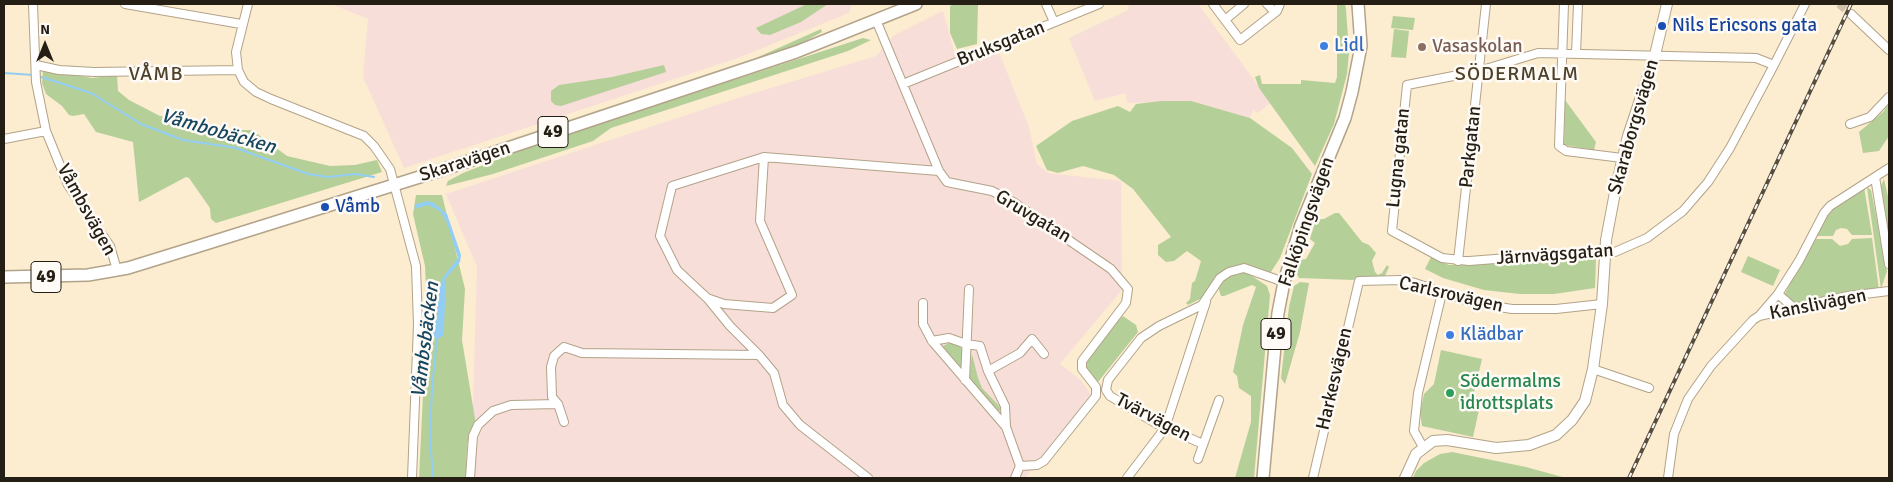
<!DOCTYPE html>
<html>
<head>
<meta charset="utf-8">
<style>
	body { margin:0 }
	#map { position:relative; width:1893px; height:482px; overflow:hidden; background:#fcecd0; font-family:Signika,sans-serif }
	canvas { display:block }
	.frame { position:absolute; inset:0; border:5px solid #241e14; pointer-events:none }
	.north { position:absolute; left:20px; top:20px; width:50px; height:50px; -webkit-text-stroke:4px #fefbf6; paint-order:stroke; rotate:0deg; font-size:14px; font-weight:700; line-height:20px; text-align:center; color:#241e14 }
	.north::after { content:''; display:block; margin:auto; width:18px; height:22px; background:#241e14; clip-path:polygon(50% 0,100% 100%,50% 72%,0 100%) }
</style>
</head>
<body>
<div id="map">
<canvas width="1893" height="482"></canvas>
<div class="frame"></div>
<div class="north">N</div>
</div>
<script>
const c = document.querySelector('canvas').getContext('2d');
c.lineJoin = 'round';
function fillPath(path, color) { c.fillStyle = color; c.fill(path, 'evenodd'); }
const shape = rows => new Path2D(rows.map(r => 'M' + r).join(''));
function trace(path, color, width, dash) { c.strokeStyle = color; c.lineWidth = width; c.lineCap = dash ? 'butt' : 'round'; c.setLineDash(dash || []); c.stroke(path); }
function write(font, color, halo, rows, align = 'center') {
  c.font = font + ' Signika,sans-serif'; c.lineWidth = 5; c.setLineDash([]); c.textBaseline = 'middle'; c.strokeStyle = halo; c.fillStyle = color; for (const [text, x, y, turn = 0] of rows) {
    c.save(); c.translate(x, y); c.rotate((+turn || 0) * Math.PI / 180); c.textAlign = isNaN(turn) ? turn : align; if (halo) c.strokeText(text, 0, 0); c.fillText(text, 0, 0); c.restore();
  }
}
fillPath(shape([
	[331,4,852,4,849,13,738,58,404,168,363,77,368,19],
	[1129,4,1198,4,1271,103,1257,113,1253,110,1250,118,1191,101,1127,103,1126,93,1095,101,1069,38,1128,10],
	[943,11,958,66,998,50,1029,127,1037,164,1048,173,1121,181,1122,290,1060,364,1081,380,1091,395,1025,478,460,478,461,420,473,403,477,267,446,194,738,98,876,56,893,36]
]), '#f8ded8');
fillPath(shape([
	[807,4,828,4,801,22,770,35,761,34,756,28],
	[955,4,978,4,977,44,957,49,950,33,950,6],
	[1337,4,1345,4,1346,9,1349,53,1347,74,1334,124,1315,166,1259,88,1255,77,1260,75,1262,84,1301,84,1301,80,1335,83,1337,77],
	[1393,16,1415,18,1413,30,1391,28],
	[821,29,822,32,800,44,408,173,756,58],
	[1394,29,1409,31,1406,58,1391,57],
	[863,38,871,40,848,51,611,128,593,141,493,174,446,186,448,181,463,173,540,143],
	[664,65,666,72,561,106,555,105,551,101,551,91,559,85,612,77],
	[43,69,92,78,117,75,118,91,129,100,160,116,185,116,195,130,208,133,229,130,252,130,287,156,330,166,355,165,377,160,382,172,216,223,211,219,210,208,189,178,186,177,139,202,133,142,96,132,84,114,73,116,69,115,62,106,46,94,42,83],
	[1565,100,1596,142,1594,150,1564,145],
	[1161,101,1191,101,1250,118,1292,148,1312,174,1280,258,1269,275,1244,265,1231,267,1223,272,1202,298,1188,305,1186,303,1190,299,1192,283,1195,281,1201,261,1187,251,1174,261,1166,262,1158,255,1158,245,1171,237,1133,189,1114,175,1083,166,1058,173,1047,170,1036,146,1072,121,1118,106,1130,112,1136,104],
	[1889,104,1889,136,1879,151,1863,153,1859,132,1883,112],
	[1884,179,1889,201,1889,243,1880,188],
	[1864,187,1872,235,1852,235,1847,229,1841,228,1836,230,1833,236,1814,236,1826,213],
	[1867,187,1871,190,1887,271,1881,289],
	[416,195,442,195,465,289,462,340,476,425,467,444,466,478,419,478,427,310,425,266,413,214],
	[1335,213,1339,213,1362,242,1369,245,1376,253,1372,261,1375,272,1378,275,1382,273,1387,265,1389,267,1385,276,1359,276,1353,280,1299,278,1297,274,1300,260,1306,259,1315,243,1310,239,1316,219,1324,219],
	[1872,238,1879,290,1793,305,1784,296,1812,239,1832,239,1840,246,1848,244,1852,239],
	[1594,255,1596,258,1595,288,1554,294,1520,294,1484,290,1443,278,1425,269,1431,257,1449,265],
	[1748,256,1780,270,1773,286,1741,272],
	[1246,272,1267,286,1270,295,1268,318,1254,478,1235,478,1251,422,1251,396,1239,388,1237,376,1233,372,1243,325,1256,287,1252,285,1224,296,1221,296,1218,287,1229,276],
	[1300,282,1309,283,1300,332,1285,384,1281,378,1289,307,1294,286],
	[1123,316,1136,325,1138,332,1098,382,1088,373,1085,360,1106,333],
	[949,343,956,344,963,350,962,371,942,349,943,346],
	[1441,350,1482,359,1474,393,1481,401,1473,437,1422,426,1420,413,1424,394,1434,384],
	[972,354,978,378,982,388,1001,408,999,412,969,378],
	[1452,452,1526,467,1566,478,1413,478,1416,471,1424,463,1440,454]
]), '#b5cf99');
fillPath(shape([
	[428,201,434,203,447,214,461,255,460,262,446,278,444,328,443,336,437,339,432,336,432,331,436,321,440,287,443,277,458,258,447,223,440,211,428,205,414,209,416,204]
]), '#92cef3');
trace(shape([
	[4,73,34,75],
	[38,76,91,93,141,124,183,140,236,148,308,174,328,177,355,174,374,177],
	[433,478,430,437,432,388,437,338]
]), '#92cef3', 2);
trace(shape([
	[1839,4,1851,14]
]), '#d1c3aa', 8, [8, 4]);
const street = shape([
	[33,4,36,82,46,131,68,185,110,246,117,270],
	[125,4,241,24],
	[248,4,236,52,238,70,244,82,256,92,271,99,364,136,374,146,390,169,416,266,418,325,412,478],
	[1046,4,1054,22],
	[1213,4,1240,40,1277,11,1280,4],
	[1267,4,1275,12],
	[1564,4,1559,146,1566,151,1622,158],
	[1851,14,1889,50],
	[876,20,939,171,947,182,992,191,1013,202,1111,269,1128,289,1126,303,1082,361,1082,369,1096,387,1096,396,1044,461,1037,465,1020,466,1015,478],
	[1225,20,1244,4],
	[1576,54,1578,4],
	[36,65,59,70,94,72,238,70],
	[1774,65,1756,58,1538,53,1479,71,1407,85,1392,231,1442,258,1469,261,1599,251,1615,252,1647,238,1683,211,1708,182,1730,148,1774,65,1805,4],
	[903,84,1099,4],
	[1850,124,1870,117,1889,97],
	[4,139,46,131],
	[764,157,760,221,792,295,773,308,724,304,707,298,677,270,660,236,672,186,764,157,939,171],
	[1889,168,1875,177,1889,264],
	[1458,261,1486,4],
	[1778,294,1795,309],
	[708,299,730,326,759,355],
	[923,303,923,324,932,341,1006,427,1020,466],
	[1759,316,1778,294,1799,261,1824,213,1830,206,1875,177],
	[932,341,949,338,966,344,980,346,988,371,1005,406,1006,427],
	[1593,369,1649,388],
	[988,371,1020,353,1032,339,1044,354],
	[965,380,969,289],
	[558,404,552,397,551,367,554,356,564,347,582,353,759,355,774,373,783,405,800,425,868,478],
	[1203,444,1157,424,1110,396,1106,390,1108,380,1141,338,1159,326,1202,305,1220,278,1229,272,1244,268,1284,282],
	[1423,447,1414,431,1418,393,1442,293],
	[1198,459,1219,400],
	[470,478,473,436,478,425,493,411,511,405,558,404,564,422],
	[1127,478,1165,428,1206,302],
	[1313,478,1359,281,1401,280,1415,283,1474,303,1512,309,1556,309,1602,304],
	[1668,478,1674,434,1688,399,1711,366,1753,320,1759,316,1848,296,1889,291]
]);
const secondary = shape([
	[1405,478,1416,454,1433,441,1447,440,1496,448,1529,445,1556,435,1572,420,1585,401,1593,369,1602,304,1606,240,1616,187,1628,136,1655,55,1667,4]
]);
const primary = shape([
	[4,277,88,275,128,268,183,251,442,170,796,52,916,4],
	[1263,478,1278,313,1284,282,1301,225,1345,118,1352,92,1361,46,1358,4]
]);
trace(street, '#b2a389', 10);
trace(secondary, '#b2a389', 12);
trace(primary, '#b2a389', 14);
trace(street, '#fff', 8);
trace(secondary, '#fff', 10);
trace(primary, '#fff', 11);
const rail = shape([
	[1629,478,1851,4]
]);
trace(rail, '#554d3e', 4);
trace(rail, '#fefbf6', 2, [5.5]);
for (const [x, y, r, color] of [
	[1662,26,5,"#1a4fb4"],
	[1324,46,5,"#3f7fe0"],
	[1422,47,5,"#8d6e63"],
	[325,207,5,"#1a4fb4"],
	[1450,335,5,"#3f7fe0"],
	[1450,393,5,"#2e9e5b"]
]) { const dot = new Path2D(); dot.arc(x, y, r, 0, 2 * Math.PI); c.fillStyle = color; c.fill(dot); trace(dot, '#fefbf6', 2); }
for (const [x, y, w] of [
	[553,132,30],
	[46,277,30],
	[1276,334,30]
]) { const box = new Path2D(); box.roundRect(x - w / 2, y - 15.5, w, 31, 4); c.fillStyle = '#fefbf6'; c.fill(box); trace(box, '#241e14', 1); }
write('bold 18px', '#241e14', null, [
	["49",553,132],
	["49",46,277],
	["49",1276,334]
]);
write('19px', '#164399', '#fefbf6', [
	["Nils Ericsons gata",1672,26],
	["Våmb",335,207]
], 'left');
write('19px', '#241e14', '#fefbf6', [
	["Bruksgatan",1001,44,-22],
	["Skaraborgsvägen",1634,127,-74],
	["Parkgatan",1471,147,-84],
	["Lugna gatan",1399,158,-84],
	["Skaravägen",465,162,-18],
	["Våmbsvägen",86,210,61],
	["Gruvgatan",1033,217,31],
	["Falköpingsvägen",1307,222,-71],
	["Järnvägsgatan",1555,255,-4],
	["Carlsrovägen",1451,295,13],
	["Kanslivägen",1818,305,-11],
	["Harkesvägen",1335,379,-77],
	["Tvärvägen",1153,418,28]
]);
write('19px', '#366cbe', '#fefbf6', [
	["Lidl",1334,46],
	["Klädbar",1460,335]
], 'left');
write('19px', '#785e54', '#fefbf6', [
	["Vasaskolan",1432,47]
], 'left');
write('19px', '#27864d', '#fefbf6', [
	["Södermalms",1460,382],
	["idrottsplats",1460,404]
], 'left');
c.letterSpacing = '1px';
write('20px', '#4e412a', '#fefbf6', [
	["VÅMB",156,75],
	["SÖDERMALM",1517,75]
]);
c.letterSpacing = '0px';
write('italic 20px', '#174660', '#fefbf6', [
	["Våmbobäcken",218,132,16],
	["Våmbsbäcken",426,340,-83]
]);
</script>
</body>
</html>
